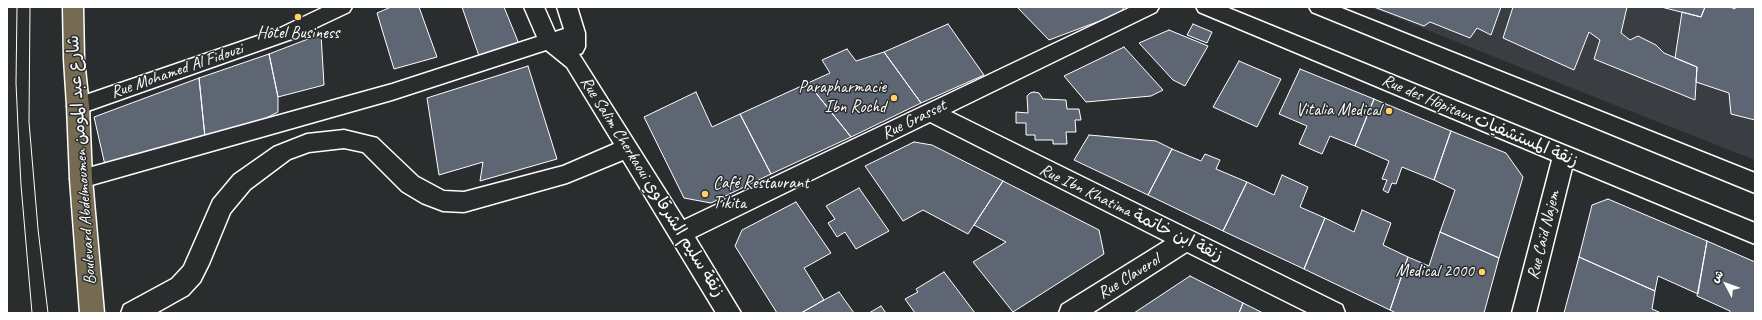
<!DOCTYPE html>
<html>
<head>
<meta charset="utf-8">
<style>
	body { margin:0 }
	#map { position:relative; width:1762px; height:320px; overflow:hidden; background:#2a2d2e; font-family:Caveat,"Playpen Sans Arabic",sans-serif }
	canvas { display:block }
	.frame { position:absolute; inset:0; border:8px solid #fff; pointer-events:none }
	.north { position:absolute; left:1706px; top:264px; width:40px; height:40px; -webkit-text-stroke:3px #2a2d2e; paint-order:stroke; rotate:311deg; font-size:11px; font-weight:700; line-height:16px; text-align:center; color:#fff }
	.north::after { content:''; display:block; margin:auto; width:14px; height:18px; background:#fff; clip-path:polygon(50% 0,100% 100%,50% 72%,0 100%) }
</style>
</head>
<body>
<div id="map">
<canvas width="1762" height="320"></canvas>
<div class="frame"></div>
<div class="north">ش</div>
</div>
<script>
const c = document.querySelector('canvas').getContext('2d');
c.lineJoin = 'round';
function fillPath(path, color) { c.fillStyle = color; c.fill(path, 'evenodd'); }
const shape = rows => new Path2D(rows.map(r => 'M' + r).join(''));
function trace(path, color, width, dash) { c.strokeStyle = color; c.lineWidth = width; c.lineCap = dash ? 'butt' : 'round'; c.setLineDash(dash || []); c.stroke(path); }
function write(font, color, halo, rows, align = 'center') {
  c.font = font + ' Caveat,"Playpen Sans Arabic",sans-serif'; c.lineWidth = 3; c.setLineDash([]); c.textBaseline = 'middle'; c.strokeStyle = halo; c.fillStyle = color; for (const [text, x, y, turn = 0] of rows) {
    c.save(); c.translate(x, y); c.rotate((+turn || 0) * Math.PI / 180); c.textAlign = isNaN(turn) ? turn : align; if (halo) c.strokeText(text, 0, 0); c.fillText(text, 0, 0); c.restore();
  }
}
fillPath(shape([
	[1370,7,1755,7,1755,160,1597,98]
]), '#3a3e43');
const building = shape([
	[391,7,419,7,437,57,394,69,377,13,391,7],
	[462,7,504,7,519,44,479,56,462,7],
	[1017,7,1124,7,1121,13,1049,40,1017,7],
	[1374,7,1501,7,1491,35,1477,28,1470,38,1430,22,1424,26,1374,7],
	[1513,7,1627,7,1621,33,1630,40,1638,36,1656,45,1664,53,1697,67,1695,100,1594,59,1600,40,1589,32,1574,70,1503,38,1513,7],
	[1661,7,1705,7,1701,17,1661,7],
	[1705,7,1730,7,1735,9,1735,7,1755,7,1755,120,1731,114,1729,93,1696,82,1697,67,1675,58,1682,12,1701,17,1705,7],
	[948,24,984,75,921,103,884,52,948,24],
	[1193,24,1212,32,1207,43,1187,35,1193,24],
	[1169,30,1208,46,1185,86,1173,80,1139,43,1169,30],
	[321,34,324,85,278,97,269,54,321,34],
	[1124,47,1163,90,1151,96,1086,102,1064,76,1124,47],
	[847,49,856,61,884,52,921,103,851,137,808,83,830,73,822,60,847,49],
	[269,54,278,97,278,112,260,121,205,137,199,78,269,54],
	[1239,61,1281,79,1257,127,1213,107,1239,61],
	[528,66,557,159,480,181,483,162,439,175,427,98,528,66],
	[1300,69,1374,99,1355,146,1330,136,1322,154,1299,144,1307,126,1279,114,1300,69],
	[199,78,205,137,105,165,94,117,199,78],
	[808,83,851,137,771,174,740,114,808,83],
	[696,92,712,127,740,114,771,174,711,203,684,198,644,117,696,92],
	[1034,92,1039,93,1043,99,1066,100,1067,109,1079,109,1081,120,1075,120,1076,132,1066,132,1067,144,1053,144,1053,140,1035,140,1035,135,1026,135,1026,123,1016,123,1016,112,1028,113,1027,96,1030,93,1034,92],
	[1374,99,1451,131,1434,180,1402,167,1396,184,1392,183,1388,193,1383,190,1387,180,1382,179,1389,161,1355,146,1374,99],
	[1451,131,1506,153,1523,177,1499,258,1440,232,1455,190,1434,180,1451,131],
	[1089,135,1156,141,1172,149,1148,195,1074,160,1089,135],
	[914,142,932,145,1003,181,968,234,923,210,903,221,865,166,914,142],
	[1172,149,1201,161,1205,154,1220,160,1216,169,1247,182,1223,231,1148,195,1172,149],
	[1282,175,1308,187,1300,207,1325,218,1304,269,1223,231,1247,182,1274,195,1282,175],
	[1003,181,1099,230,1104,254,1013,312,973,262,1006,242,974,225,1003,181],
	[859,188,889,231,856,249,845,232,837,237,828,223,835,219,826,206,859,188],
	[1608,199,1707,241,1698,294,1658,276,1655,291,1579,257,1592,205,1608,199],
	[796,202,831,253,804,268,824,300,801,313,777,313,735,246,742,230,796,202],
	[1362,210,1391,223,1383,245,1408,257,1390,310,1304,269,1325,218,1354,232,1362,210],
	[1440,232,1499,258,1484,313,1396,313,1390,310,1408,257,1429,266,1440,232],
	[1707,241,1755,262,1755,313,1730,313,1730,311,1697,296,1707,241],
	[1579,257,1655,291,1652,309,1661,313,1564,313,1579,257],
	[944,272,975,313,915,313,905,299,918,292,916,289,944,272],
	[1190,276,1243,303,1239,313,1134,313,1190,276],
	[839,292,854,313,801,313,824,300,839,292],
	[1243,303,1263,313,1239,313,1243,303],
	[881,306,886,313,869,313,881,306]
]);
fillPath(building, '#5e6674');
trace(building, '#fff', 1);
const minor = shape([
	[324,7,352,7,349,12,292,39,85,112,78,115,71,112,67,106,71,100,278,29,324,7],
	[524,7,544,7,555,32,564,29,557,7,577,7,585,33,585,47,582,53,579,54,684,220,1131,7,1159,7,1156,12,951,112,1342,305,1345,313,1309,313,1187,252,1092,313,1059,313,1062,305,1165,241,930,122,695,237,741,313,716,313,623,160,567,183,464,212,443,211,422,203,402,191,363,152,344,148,309,152,290,159,250,189,230,213,209,264,200,282,188,295,156,313,121,313,124,305,172,279,184,266,213,200,234,175,274,147,307,134,344,130,377,138,418,177,444,191,464,192,563,166,614,144,567,67,546,50,392,100,81,188,73,186,70,179,73,172,81,170,392,84,537,37,524,7],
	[1196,7,1226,7,1755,223,1755,244,1572,168,1536,313,1512,313,1552,160,1199,12,1196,7],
	[1309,7,1339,7,1755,173,1755,193,1312,12,1309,7]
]);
const major = shape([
	[63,7,83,7,84,59,89,106,92,179,104,313,80,313,70,179,67,106,64,59,63,7]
]);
trace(minor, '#fff', 3);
trace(major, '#fff', 3);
fillPath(minor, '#2a2d2e');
fillPath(major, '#746b52');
trace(shape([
	[17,7,16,83,18,127,21,185,32,313],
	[30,7,29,122,38,229,48,313]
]), '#fff', 1);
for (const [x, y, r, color] of [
	[298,17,4,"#ffd166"],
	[894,98,4,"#ffd166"],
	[1389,111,4,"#ffd166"],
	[705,194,4,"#ffd166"],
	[1482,272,4,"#ffd166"]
]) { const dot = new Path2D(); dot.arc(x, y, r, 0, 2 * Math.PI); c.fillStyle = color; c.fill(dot); trace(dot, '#2a2d2e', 1.5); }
write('17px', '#fff', '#2a2d2e', [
	["Hôtel Business",298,34,"center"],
	["Parapharmacie",886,88],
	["Ibn Rochd",886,108],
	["Vitalia Medical",1381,111],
	["Café Restaurant",713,184,"left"],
	["Tikita",713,204,"left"],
	["Medical 2000",1474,272]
], 'right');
write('17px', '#fff', '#2a2d2e', [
	["Rue Mohamed Al Fidouzi",177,71,-19],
	["Rue Grasset",914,120,-26],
	["Rue des Hôpitaux زنقة المستشفيات",1480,121,23],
	["Boulevard Abdelmoumen شارع عبد المومن",82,160,-94],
	["Rue Salim Cherkaoui زنقة سليم الشرقاوي",652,187,58],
	["Rue Ibn Khatima زنقة ابن خاتمة",1131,213,26],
	["Rue Caïd Najem",1544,235,-76],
	["Rue Claverol",1129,277,-32]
]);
</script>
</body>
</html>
